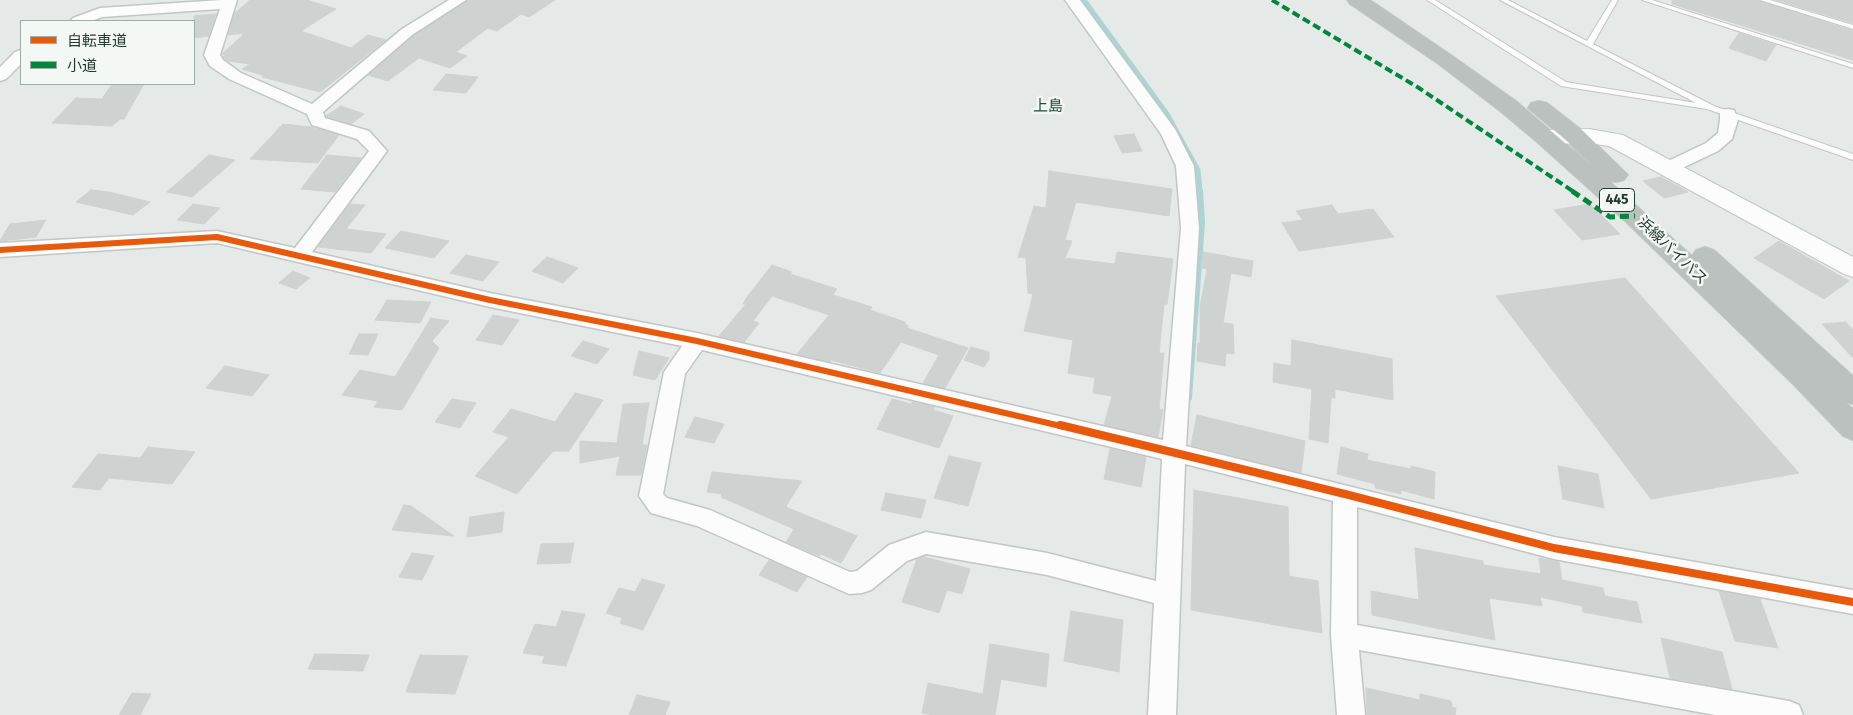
<!DOCTYPE html>
<html>
<head>
<meta charset="utf-8">
<style>
	body { margin:0 }
	#map { position:relative; width:1853px; height:715px; overflow:hidden; background:#e5e9e7; font-family:"Fira Sans","Noto Sans JP",sans-serif }
	canvas { display:block }
	.legend { position:absolute; left:20px; top:20px; width:175px; height:65px; box-sizing:border-box; background:#f3f8f5; border:1px solid #a0aca7; margin:0; padding:6px 9px; list-style:none; font-size:15px; color:#243b31 }
	.legend li { display:flex; align-items:center; gap:10px; height:25px }
	.legend b { width:25px; border:1px solid #a0aca7 }
</style>
</head>
<body>
<div id="map">
<canvas width="1853" height="715"></canvas>
<ul class="legend">
<li><b style="height:6px;background:#e8590c"></b>自転車道</li>
<li><b style="height:6px;background:#00873e"></b>小道</li>
</ul>
</div>
<script>
const c = document.querySelector('canvas').getContext('2d');
c.lineJoin = 'round';
const shape = rows => new Path2D(rows.map(r => 'M' + r).join(''));
function trace(path, color, width, dash) { c.strokeStyle = color; c.lineWidth = width; c.lineCap = dash ? 'butt' : 'round'; c.setLineDash(dash || []); c.stroke(path); }
function fillPath(path, color) { c.fillStyle = color; c.fill(path, 'evenodd'); }
function write(font, color, halo, rows, align = 'center') {
  c.font = font + ' "Fira Sans","Noto Sans JP",sans-serif'; c.lineWidth = 5; c.setLineDash([]); c.textBaseline = 'middle'; c.strokeStyle = halo; c.fillStyle = color; for (const [text, x, y, turn = 0] of rows) {
    c.save(); c.translate(x, y); c.rotate((+turn || 0) * Math.PI / 180); c.textAlign = isNaN(turn) ? turn : align; if (halo) c.strokeText(text, 0, 0); c.fillText(text, 0, 0); c.restore();
  }
}
trace(shape([
	[1084,0,1167,114,1198,170,1200,192]
]), '#a9d5d3', 5);
trace(shape([
	[1189,398,1202,223,1200,191]
]), '#a9d5d3', 6);
const building = shape([
	[250,0,307,0,336,9,301,31,351,48,368,35,386,40,320,92,262,77,265,76,242,69,250,64,228,61,223,57,225,55,222,54,245,33,228,35,235,13,250,0],
	[468,0,555,0,529,17,521,14,497,31,488,28,456,52,467,56,450,68,419,58,388,81,368,75,413,36,468,0],
	[1672,0,1758,0,1853,31,1853,60,1672,4,1672,0],
	[1776,0,1853,0,1853,23,1776,0],
	[216,14,209,36,194,38,194,16,216,14],
	[1739,33,1776,45,1766,61,1729,48,1739,33],
	[446,74,478,77,466,93,433,90,446,74],
	[112,84,144,84,124,119,120,119,112,126,52,123,76,98,102,99,112,84],
	[341,106,364,114,351,124,326,116,341,106],
	[283,124,311,127,339,135,318,163,250,159,283,124],
	[1134,134,1142,151,1122,153,1114,136,1134,134],
	[209,155,235,160,192,197,167,192,209,155],
	[327,155,361,158,335,192,301,189,327,155],
	[1049,171,1172,189,1169,216,1076,202,1065,240,1072,241,1065,258,1115,264,1117,252,1173,259,1167,304,1164,304,1159,353,1164,353,1159,409,1163,410,1158,437,1104,425,1112,396,1093,393,1095,378,1068,373,1073,340,1024,331,1033,294,1028,293,1026,258,1018,257,1034,206,1046,208,1049,171],
	[1661,177,1685,190,1688,192,1664,198,1643,181,1661,177],
	[91,190,109,192,150,202,133,215,76,202,91,190],
	[193,204,220,208,204,224,177,220,193,204],
	[350,204,365,205,346,229,386,234,371,253,318,247,350,204],
	[1590,204,1620,234,1582,240,1554,210,1590,204],
	[1332,205,1338,214,1373,209,1394,237,1299,251,1282,223,1303,220,1296,211,1332,205],
	[46,220,36,237,0,241,10,224,46,220],
	[401,231,449,241,434,258,385,248,401,231],
	[1779,241,1849,281,1824,299,1754,258,1779,241],
	[1203,252,1253,261,1251,277,1231,273,1223,323,1233,324,1234,354,1226,353,1225,366,1197,361,1198,343,1200,343,1200,307,1207,269,1201,268,1203,252],
	[466,255,499,262,483,281,450,273,466,255],
	[547,257,578,268,563,283,532,271,547,257],
	[772,265,792,272,790,274,837,289,833,295,872,307,870,310,905,322,905,324,908,326,907,328,968,348,945,388,923,383,939,355,901,342,880,373,831,360,830,362,797,354,829,315,772,296,753,321,759,323,744,342,719,336,746,304,743,304,747,297,772,265],
	[293,271,310,278,296,289,279,283,293,271],
	[1625,278,1799,473,1651,499,1496,296,1625,278],
	[387,300,431,302,420,323,375,320,387,300],
	[493,315,519,320,502,345,476,340,493,315],
	[431,318,449,321,432,341,439,348,402,410,374,407,378,401,342,395,360,370,395,377,431,318],
	[1846,322,1853,330,1853,358,1822,324,1846,322],
	[359,334,378,334,368,355,349,354,359,334],
	[1292,340,1392,359,1393,400,1335,389,1335,398,1331,398,1328,443,1309,439,1312,389,1273,382,1274,363,1291,366,1292,340],
	[583,341,609,349,597,364,571,356,583,341],
	[971,347,989,352,989,359,984,367,964,360,971,347],
	[639,351,669,358,655,380,633,375,639,351],
	[225,366,269,375,252,396,206,388,225,366],
	[575,393,603,400,569,451,553,451,517,494,475,476,509,437,493,432,511,409,555,422,575,393],
	[452,399,476,403,460,428,435,422,452,399],
	[892,399,911,404,912,402,935,407,933,410,953,416,939,448,877,429,892,399],
	[649,403,642,445,647,445,641,475,616,475,620,456,580,463,580,441,617,443,623,404,649,403],
	[1197,415,1305,441,1301,473,1191,445,1197,415],
	[695,417,724,424,714,443,685,437,695,417],
	[148,447,195,452,172,484,109,478,100,490,72,487,98,454,140,458,148,447],
	[1341,447,1368,454,1367,460,1411,469,1411,466,1435,472,1434,499,1401,490,1401,494,1375,488,1375,484,1337,474,1341,447],
	[1110,449,1146,457,1141,487,1104,479,1110,449],
	[949,456,981,463,968,506,934,498,949,456],
	[1558,466,1598,474,1604,508,1563,499,1558,466],
	[712,472,802,481,786,506,788,508,857,536,841,563,821,554,820,556,786,542,794,529,721,497,722,494,707,492,712,472],
	[1194,490,1288,507,1289,576,1318,581,1322,633,1191,610,1194,490],
	[886,493,926,500,921,518,881,510,886,493],
	[404,505,411,506,454,536,392,530,404,505],
	[504,512,502,532,467,537,470,517,504,512],
	[574,543,570,563,537,564,541,544,574,543],
	[1415,548,1483,561,1483,565,1541,574,1539,558,1559,562,1562,580,1603,588,1605,596,1637,602,1642,623,1583,612,1582,606,1540,597,1542,606,1489,598,1495,640,1372,615,1371,591,1419,600,1415,548],
	[412,553,434,556,422,580,399,577,412,553],
	[924,557,970,569,962,594,947,590,939,613,902,602,917,559,924,557],
	[769,560,807,577,797,592,759,575,769,560],
	[642,579,665,585,643,630,620,623,622,618,606,613,619,588,635,592,642,579],
	[1719,591,1760,599,1778,648,1735,641,1719,591],
	[562,611,585,614,566,666,542,663,545,656,523,653,535,624,556,627,562,611],
	[1071,611,1123,620,1119,672,1064,661,1071,611],
	[1661,638,1722,652,1732,689,1670,678,1661,638],
	[990,644,1049,654,1046,687,1001,679,995,715,933,715,922,713,928,683,983,694,990,644],
	[315,654,369,655,363,671,308,669,315,654],
	[420,655,468,656,455,694,406,692,420,655],
	[1366,688,1420,700,1420,694,1451,701,1452,707,1456,708,1455,715,1367,715,1366,688],
	[132,693,151,694,140,715,119,715,132,693],
	[637,695,670,702,665,715,629,715,637,695]
]);
fillPath(building, '#ced2d0');
trace(building, '#ced2d0', 1);
const lane = shape([
	[1427,0,1435,0,1566,82,1696,103,1500,0,1508,0,1587,41,1612,0,1618,0,1593,44,1714,106,1853,154,1853,160,1707,109,1561,86,1427,0],
	[1642,0,1652,0,1853,64,1853,68,1642,0],
	[1760,0,1770,0,1853,25,1853,29,1760,0]
]);
const street = shape([
	[221,0,237,0,220,55,223,60,241,73,312,104,402,29,449,0,466,0,412,35,323,112,325,118,369,131,387,151,312,252,490,293,697,333,1163,440,1181,228,1176,166,1161,134,1065,0,1080,0,1175,129,1194,166,1199,228,1186,446,1554,537,1853,590,1853,614,1554,559,1357,507,1357,625,1789,701,1799,705,1803,715,1715,715,1359,650,1365,715,1337,715,1331,635,1333,501,1185,464,1176,715,1148,715,1154,603,1047,575,926,554,907,561,871,590,862,593,849,594,697,526,651,513,639,496,664,372,682,346,490,307,217,243,0,257,0,243,217,231,295,248,369,151,357,139,312,125,307,114,229,79,210,66,204,55,220,9,102,17,92,21,70,21,73,18,100,8,221,0],
	[702,350,1162,459,1156,581,1047,553,926,532,889,545,857,571,850,572,710,510,667,498,663,494,685,374,702,350],
	[21,50,21,64,6,79,0,81,0,67,15,52,21,50],
	[1728,109,1734,110,1738,120,1732,139,1718,151,1674,172,1668,174,1662,172,1659,168,1662,164,1706,143,1718,133,1720,120,1720,114,1722,110,1728,109]
]);
const secondary = shape([
	[1589,129,1623,135,1853,257,1853,277,1844,274,1609,146,1589,143,1545,144,1537,142,1534,137,1537,132,1545,130,1589,129]
]);
const highway = shape([
	[1347,0,1370,0,1451,55,1516,101,1600,173,1567,141,1528,108,1531,103,1539,101,1547,103,1583,131,1628,175,1624,180,1616,182,1609,181,1692,256,1696,250,1705,247,1714,250,1853,376,1853,404,1845,402,1853,409,1853,440,1843,436,1794,385,1626,222,1537,142,1500,111,1437,63,1350,4,1347,0]
]);
trace(lane, '#c2c6c4', 2);
trace(street, '#c2c6c4', 3);
trace(secondary, '#c0c7c4', 2);
trace(highway, '#c1c8c5', 2);
fillPath(lane, '#fbfcfb');
fillPath(street, '#fbfcfb');
fillPath(secondary, '#fbfcfb');
fillPath(highway, '#bbc1bf');
trace(shape([
	[1272,0,1419,88,1574,192]
]), '#00873e', 4, [8, 4]);
trace(shape([
	[1572,191,1610,217,1635,216]
]), '#00873e', 5, [9, 5]);
trace(shape([
	[0,250,217,237,490,300,697,341,1065,427]
]), '#e8590c', 6);
trace(shape([
	[1060,425,1345,494,1554,548,1853,602]
]), '#e8590c', 8);
for (const [x, y, w] of [
	[1617,200,35]
]) { const box = new Path2D(); box.roundRect(x - w / 2, y - 11.5, w, 23, 4); c.fillStyle = '#f3f8f5'; c.fill(box); trace(box, '#243b31', 1); }
write('bold 14px', '#243b31', null, [
	["445",1617,200]
]);
write('15px', '#214c3a', '#f3f8f5', [
	["上島",1048,107]
]);
write('15px', '#243b31', '#f3f8f5', [
	["浜線バイパス",1672,251,44]
]);
</script>
</body>
</html>
